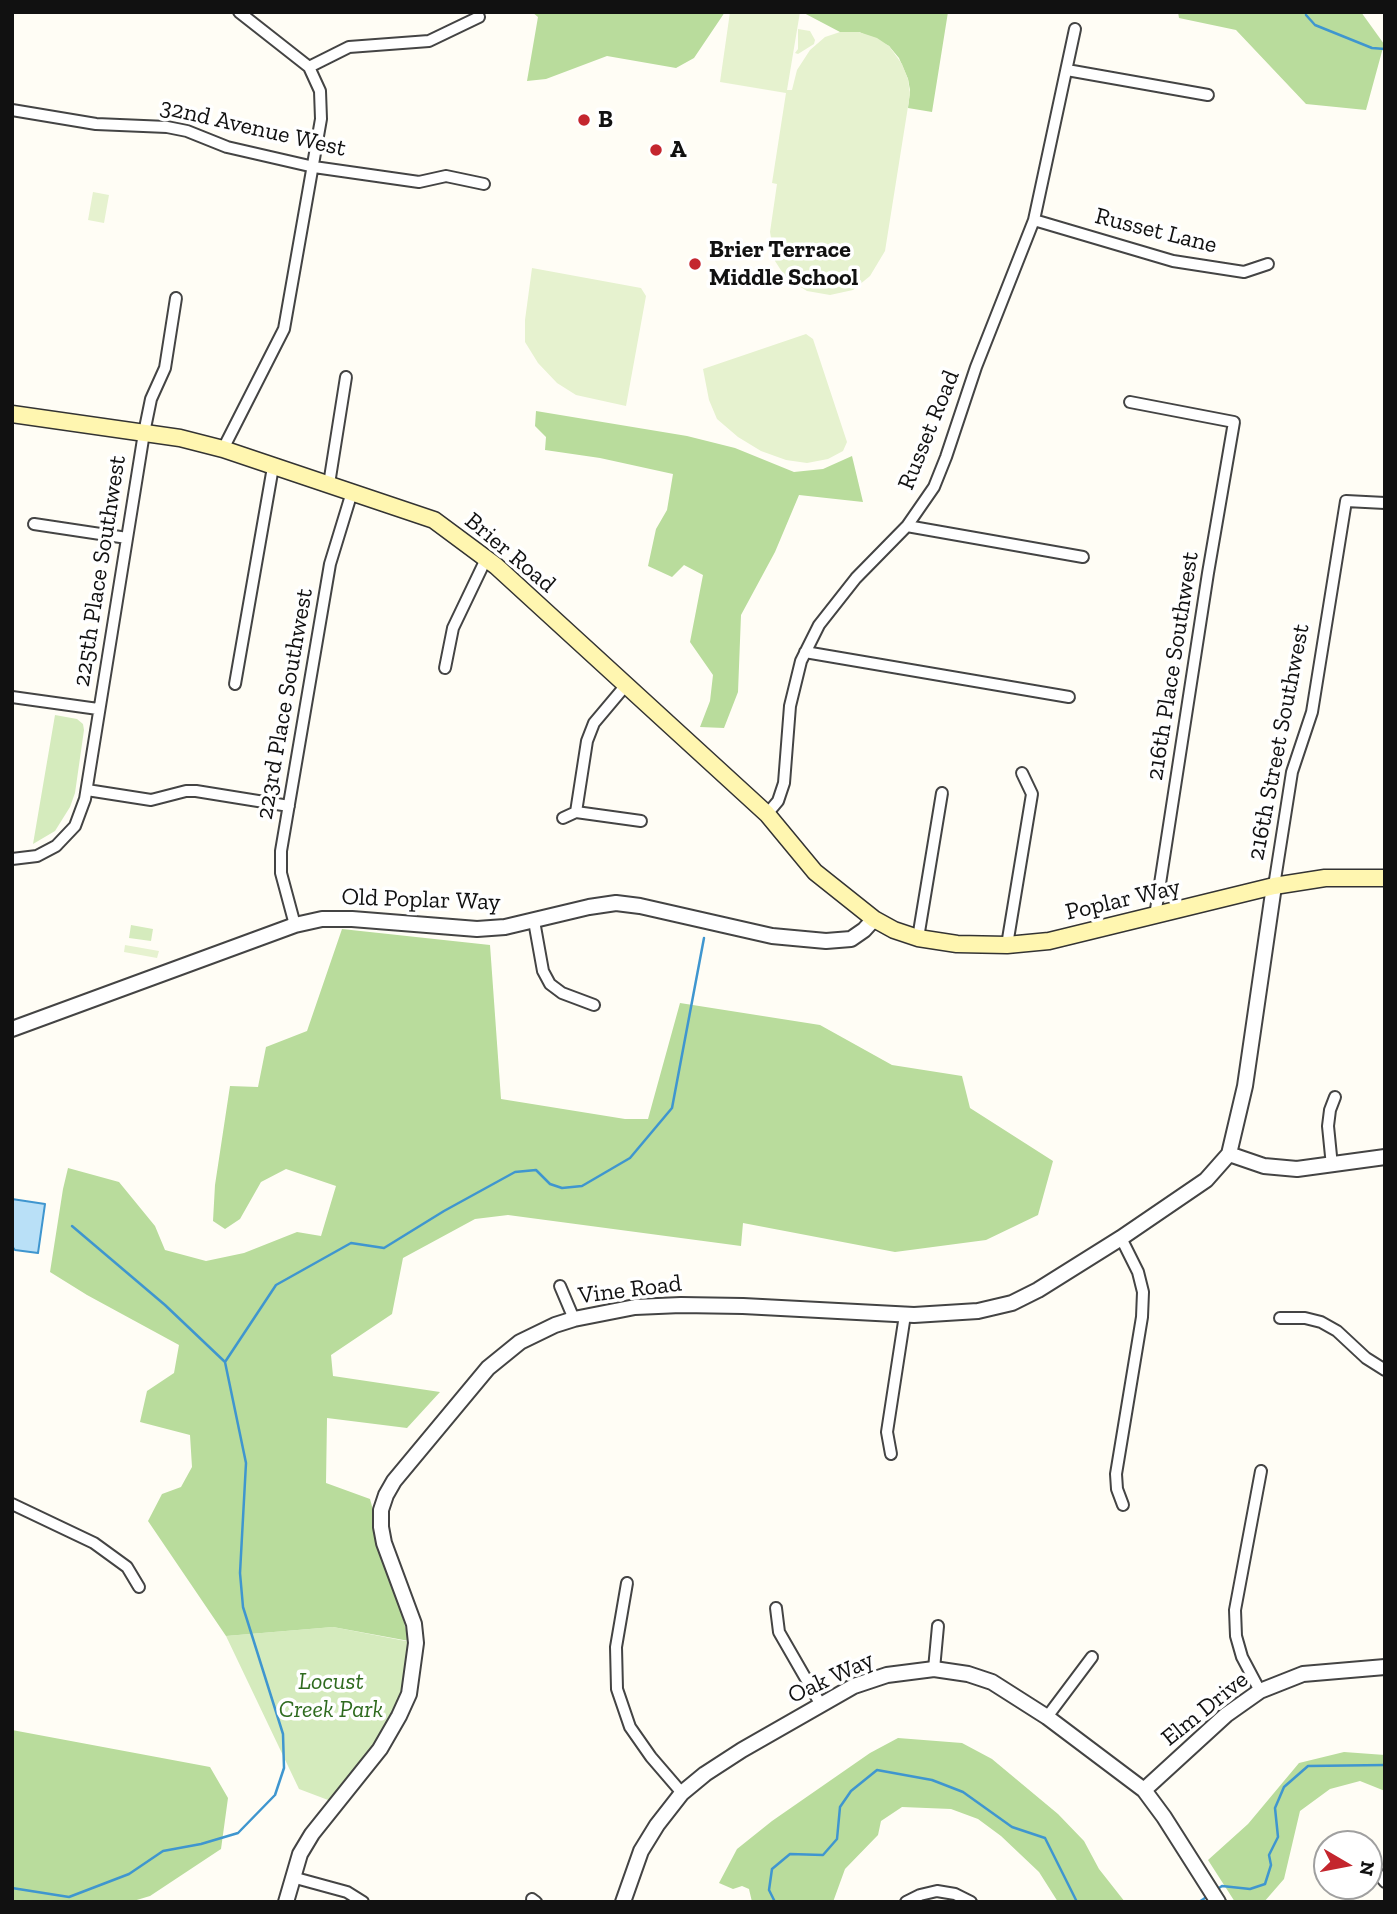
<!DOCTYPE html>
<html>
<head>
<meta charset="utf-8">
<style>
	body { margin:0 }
	#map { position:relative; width:1397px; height:1914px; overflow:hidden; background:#fffdf5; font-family:"Zilla Slab",serif }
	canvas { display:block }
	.frame { position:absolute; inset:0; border:14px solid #111; pointer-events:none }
	.north { position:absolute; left:1313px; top:1830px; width:70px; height:70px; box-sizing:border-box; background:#fff; border:2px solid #a0a0a0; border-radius:50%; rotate:100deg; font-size:19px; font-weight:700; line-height:28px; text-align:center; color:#111 }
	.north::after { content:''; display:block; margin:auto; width:24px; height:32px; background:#c4262e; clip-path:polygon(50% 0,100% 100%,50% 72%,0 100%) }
</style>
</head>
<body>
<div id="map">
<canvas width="1397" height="1914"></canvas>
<div class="frame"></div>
<div class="north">N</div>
</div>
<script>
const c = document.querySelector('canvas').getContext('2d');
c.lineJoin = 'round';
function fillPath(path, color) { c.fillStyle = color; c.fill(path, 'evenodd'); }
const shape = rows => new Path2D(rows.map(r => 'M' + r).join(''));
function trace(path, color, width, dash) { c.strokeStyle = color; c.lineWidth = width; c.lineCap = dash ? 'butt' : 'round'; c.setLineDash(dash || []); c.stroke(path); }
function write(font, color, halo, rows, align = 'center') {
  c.font = font + ' "Zilla Slab",serif'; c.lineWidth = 7; c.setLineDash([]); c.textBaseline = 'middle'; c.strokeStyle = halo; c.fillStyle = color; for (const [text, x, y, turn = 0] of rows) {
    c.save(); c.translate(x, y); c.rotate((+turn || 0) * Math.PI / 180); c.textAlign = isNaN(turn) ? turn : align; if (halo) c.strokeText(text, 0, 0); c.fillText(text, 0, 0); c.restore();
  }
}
fillPath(shape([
	[55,715,77,719,83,724,84,730,75,793,70,807,55,831,33,844],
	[131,925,153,929,151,941,129,938],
	[333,1627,416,1643,399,1716,336,1803,299,1789,226,1636]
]), '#d5ebbd');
fillPath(shape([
	[532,12,725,12,694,58,676,68,607,56,546,79,527,81,538,17],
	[802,12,948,12,932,112,908,108,910,90,908,79,899,58,889,46,859,32,840,32],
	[1178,12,1361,12,1384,44,1366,110,1306,104,1236,30,1179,18],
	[536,411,687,436,735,448,794,472,823,469,852,456,863,502,799,495,775,552,741,615,738,692,724,728,700,727,710,701,713,675,690,642,703,575,684,565,672,577,648,566,656,529,667,510,673,474,600,458,545,450,546,437,535,426],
	[342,929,490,945,501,1099,625,1119,648,1119,680,1003,820,1025,892,1065,962,1076,970,1108,1053,1161,1038,1215,986,1240,895,1252,743,1223,741,1246,508,1215,475,1219,403,1258,392,1314,331,1355,333,1376,440,1392,407,1428,327,1418,326,1483,370,1499,409,1641,333,1627,226,1636,148,1521,162,1494,181,1487,192,1467,190,1435,140,1422,147,1391,174,1373,179,1345,87,1295,50,1272,63,1189,68,1168,119,1182,155,1226,165,1250,206,1261,244,1253,297,1232,321,1236,336,1186,286,1169,261,1182,240,1219,225,1229,213,1221,215,1185,230,1086,258,1087,266,1047,307,1031],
	[12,1730,210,1767,228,1798,221,1849,150,1896,130,1902,12,1902],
	[898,1738,962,1743,992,1759,1058,1814,1084,1841,1099,1869,1125,1902,1058,1902,1039,1872,1001,1836,978,1819,951,1809,902,1807,881,1821,878,1835,845,1869,833,1902,752,1902,749,1889,742,1886,733,1889,719,1883,737,1849,772,1821,870,1753],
	[1344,1752,1385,1755,1385,1791,1360,1781,1330,1789,1300,1811,1284,1879,1264,1902,1235,1902,1208,1860,1248,1824,1299,1763]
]), '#b9dc9c');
fillPath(shape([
	[730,12,800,12,787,90,792,90,797,70,810,50,825,37,840,32,859,32,877,38,889,46,902,64,908,79,910,94,885,251,870,276,853,290,830,295,807,291,786,278,775,261,770,232,777,184,772,183,786,93,720,82],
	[798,29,810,31,815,40,814,44,798,54,795,53,798,49],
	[93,192,109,195,104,223,88,220],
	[532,268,641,288,646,296,626,406,576,395,557,383,538,363,525,342,525,320],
	[806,334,813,339,847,442,843,451,828,459,807,463,786,460,761,451,738,437,717,419,709,400,703,369],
	[125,945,159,951,157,958,124,952]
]), '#e6f2cf');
const water = shape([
	[12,1199,45,1204,38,1253,15,1250,12,1246,12,1199]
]);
fillPath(water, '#b9e0f7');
trace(water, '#3f96cf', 2);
trace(shape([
	[1306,15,1315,25,1372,48,1385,49],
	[225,1362,276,1285,351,1243,384,1248,444,1211,515,1172,536,1170,550,1184,562,1188,582,1186,630,1158,672,1108,704,938],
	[12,1888,69,1897,129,1874,163,1851,201,1844,238,1833,275,1795,284,1768,283,1734,243,1607,240,1573,246,1463,225,1362,165,1305,72,1226],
	[1216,1890,1222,1886,1250,1889,1265,1884,1271,1865,1269,1855,1278,1837,1275,1808,1284,1787,1308,1766,1385,1765],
	[775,1902,769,1890,772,1869,790,1854,823,1855,837,1839,840,1807,851,1791,877,1770,932,1780,963,1792,1012,1827,1045,1838,1077,1902],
	[1199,1902,1208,1896]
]), '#3f96cf', 2.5);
const minor = shape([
	[309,67,349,47,429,41,479,17],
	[1067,70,1208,95],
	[12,110,96,124,167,127,187,131,227,147,314,167,419,182,446,176,484,184],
	[1034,220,1173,261,1244,272,1268,264],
	[1130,402,1234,422,1208,573,1155,916],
	[223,449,284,329,321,119,320,91,309,67,239,12],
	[329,484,346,377],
	[34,524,127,538],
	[907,526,1083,557],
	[805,652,1069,697],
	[445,668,453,628,486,559],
	[235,684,273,467],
	[12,697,98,709],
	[87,790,151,800,186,791,196,791,289,806],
	[576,812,587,741,594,723,626,685],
	[576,812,641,821],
	[767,814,778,801,784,783,790,706,801,661,819,625,856,578,907,526,934,487,946,457,976,367,1034,220,1075,29],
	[563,818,576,812],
	[12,859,37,856,56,846,75,826,85,799,144,433,151,399,165,368,176,298],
	[1274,886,1292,772,1312,712,1346,501,1385,503],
	[534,921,543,971,550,984,562,993,594,1005],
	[295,925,281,873,281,851,330,564,352,492],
	[918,938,942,793],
	[1007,945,1032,794,1022,773],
	[1332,1166,1328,1126,1330,1110,1335,1097],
	[1121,1238,1138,1272,1143,1292,1142,1317,1116,1474,1117,1489,1123,1505],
	[560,1286,574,1319],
	[1280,1318,1305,1318,1321,1322,1337,1331,1366,1358,1385,1370],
	[891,1454,887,1432,905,1315],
	[12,1504,94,1543,127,1567,139,1587],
	[627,1583,616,1647,617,1689,630,1727,651,1757,682,1793],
	[776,1608,779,1632,821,1705],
	[934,1669,938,1626],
	[1260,1691,1242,1657,1236,1636,1235,1610,1261,1471],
	[1047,1717,1092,1657],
	[1369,1863,1385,1882],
	[292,1877,347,1892,363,1902],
	[532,1899,536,1902],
	[906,1902,920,1895,937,1891,955,1894,971,1902]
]);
const tertiary = shape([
	[12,1029,295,925,322,919,352,919,477,929,505,927,589,907,616,903,640,906,772,936,826,941,851,939,864,930,874,919],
	[1229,1154,1264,1166,1297,1169,1385,1157],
	[1144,1790,1226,1715,1260,1691,1303,1674,1385,1667],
	[286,1902,300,1854,312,1834,380,1749,399,1716,409,1694,416,1643,414,1624,384,1543,381,1527,381,1510,386,1495,394,1481,488,1368,520,1342,555,1325,574,1319,635,1307,681,1305,743,1306,914,1315,978,1311,1012,1303,1038,1290,1121,1238,1206,1180,1229,1154,1245,1086,1274,886],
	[623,1902,641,1851,657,1825,682,1793,705,1774,742,1750,854,1686,887,1675,934,1669,968,1674,992,1682,1047,1717,1144,1790,1164,1817,1218,1902]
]);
const secondary = shape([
	[12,414,180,438,223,449,434,520,496,566,767,814,815,872,874,919,894,930,918,938,957,944,1007,945,1049,941,1274,886,1325,878,1385,878]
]);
trace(minor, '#444', 14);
trace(tertiary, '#444', 18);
trace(secondary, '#333', 19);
trace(minor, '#fff', 10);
trace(tertiary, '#fff', 14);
trace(secondary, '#fff6b0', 16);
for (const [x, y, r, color] of [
	[584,120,7,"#c4262e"],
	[656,150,7,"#c4262e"],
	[695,264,7,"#c4262e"]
]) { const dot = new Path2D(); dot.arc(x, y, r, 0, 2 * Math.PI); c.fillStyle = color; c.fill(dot); trace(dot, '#fff', 2.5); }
write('bold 24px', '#111', '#fff', [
	["B",598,120],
	["A",670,150],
	["Brier Terrace",709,250],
	["Middle School",709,278]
], 'left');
write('24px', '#111', '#fff', [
	["32nd Avenue West",253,128,13],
	["Russet Lane",1156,231,14],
	["Russet Road",929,430,-68],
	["Brier Road",510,553,40],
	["225th Place Southwest",100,571,-81],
	["216th Place Southwest",1173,666,-81],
	["223rd Place Southwest",285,704,-80],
	["216th Street Southwest",1279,742,-79],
	["Old Poplar Way",421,900,2],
	["Poplar Way",1123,900,-13],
	["Vine Road",630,1290,-7],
	["Oak Way",831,1678,-25],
	["Elm Drive",1205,1709,-39]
]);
write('italic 24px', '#2f6b1f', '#fff', [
	["Locust",331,1682],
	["Creek Park",331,1710]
]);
</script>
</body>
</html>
